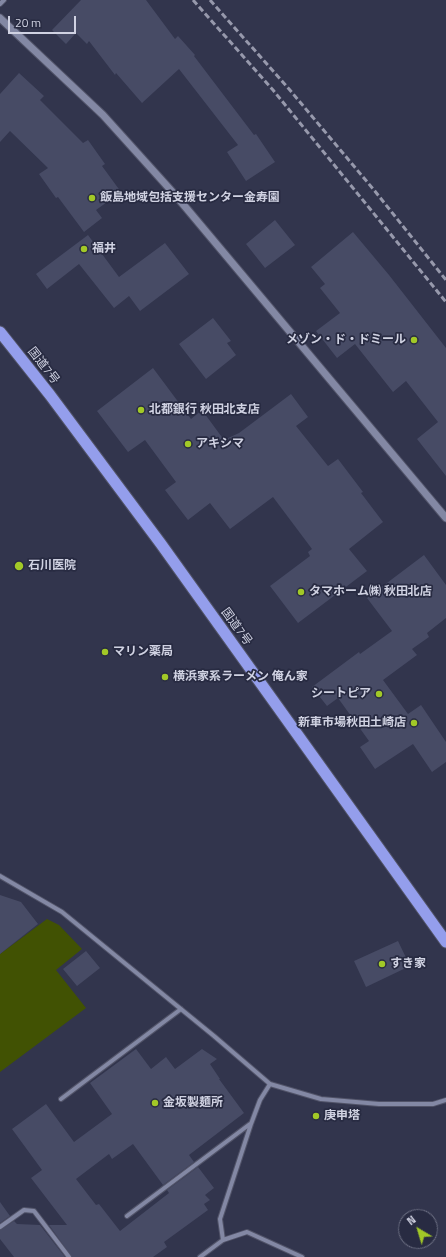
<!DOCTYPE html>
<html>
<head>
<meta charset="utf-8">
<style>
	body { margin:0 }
	#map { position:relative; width:446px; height:1257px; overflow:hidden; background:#32354d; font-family:"Titillium Web",sans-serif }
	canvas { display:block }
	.north { position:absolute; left:398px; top:1209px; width:40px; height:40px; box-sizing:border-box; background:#282b42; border:1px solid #6b6e82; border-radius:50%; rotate:322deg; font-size:11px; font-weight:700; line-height:16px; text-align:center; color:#d0d2e2 }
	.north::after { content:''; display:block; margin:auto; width:14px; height:18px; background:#a2c927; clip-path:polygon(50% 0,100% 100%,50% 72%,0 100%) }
	.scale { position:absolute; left:8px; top:16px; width:68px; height:18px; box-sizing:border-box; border:2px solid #d0d2e2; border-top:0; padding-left:5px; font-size:12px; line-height:14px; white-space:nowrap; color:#d0d2e2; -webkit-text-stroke:3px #282b42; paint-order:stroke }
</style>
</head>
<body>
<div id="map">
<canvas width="446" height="1257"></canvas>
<div class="north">N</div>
<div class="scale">20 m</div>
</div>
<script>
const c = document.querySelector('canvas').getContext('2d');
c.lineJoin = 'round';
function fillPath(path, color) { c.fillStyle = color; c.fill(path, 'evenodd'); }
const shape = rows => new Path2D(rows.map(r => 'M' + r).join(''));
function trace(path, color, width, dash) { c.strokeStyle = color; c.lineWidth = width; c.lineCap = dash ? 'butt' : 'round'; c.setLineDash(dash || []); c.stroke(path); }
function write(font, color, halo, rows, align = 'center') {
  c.font = font + ' "Titillium Web","Noto Sans JP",sans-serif'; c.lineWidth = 3.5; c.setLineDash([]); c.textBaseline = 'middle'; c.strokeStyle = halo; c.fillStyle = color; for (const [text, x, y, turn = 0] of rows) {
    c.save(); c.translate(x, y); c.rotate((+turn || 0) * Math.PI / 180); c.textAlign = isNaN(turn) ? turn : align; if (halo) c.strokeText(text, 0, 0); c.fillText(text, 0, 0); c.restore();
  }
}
fillPath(shape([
	[47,919,59,925,82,949,56,970,86,1008,0,1072,0,954]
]), '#415203');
fillPath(shape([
	[81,0,146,0,175,39,178,36,195,55,194,56,254,135,256,134,275,162,246,181,227,152,238,145,179,69,142,103,116,73,115,75,89,41,87,44,76,33,66,44,52,30],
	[19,73,44,96,40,100,83,143,88,140,105,164,102,166,121,192,96,210,102,218,84,232,58,197,56,198,39,174,48,168,10,131,0,142,0,94],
	[275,220,295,245,265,268,246,244],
	[353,232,389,275,446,348,446,476,417,439,438,422,406,381,393,392,355,344,337,358,316,331,340,313,320,288,325,284,311,267],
	[88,235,119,277,165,243,189,274,140,311,129,296,114,308,79,264,47,289,36,274],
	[213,318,231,341,227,343,236,355,206,379,179,344],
	[153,368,191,419,202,410,224,440,239,433,291,394,308,417,296,426,328,466,338,459,363,492,361,493,383,522,349,549,367,571,298,623,270,586,310,556,308,552,312,549,273,497,230,529,210,503,188,520,165,490,176,482,145,440,128,452,97,411],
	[424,555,446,585,446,618,427,633,429,637,412,649,417,655,383,680,408,714,421,705,446,742,446,762,432,772,413,744,375,769,360,747,369,741,338,698,327,706,312,687,359,652,360,654,392,631,367,598],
	[0,895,21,902,38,924,0,954],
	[398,941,410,966,366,987,354,961],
	[86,951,100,968,77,986,63,969],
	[136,1049,151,1069,166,1057,175,1069,202,1049,217,1059,210,1064,220,1079,219,1079,244,1113,189,1155,194,1162,163,1185,133,1144,112,1159,109,1154,76,1179,96,1205,99,1204,120,1231,169,1193,167,1190,198,1167,214,1188,205,1195,210,1200,204,1204,208,1210,164,1242,167,1247,153,1257,72,1257,49,1225,67,1225,31,1178,42,1170,12,1129,46,1104,74,1142,112,1114,90,1083],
	[0,1202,10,1216,0,1223],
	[14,1221,17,1224,40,1225,65,1257,14,1257,0,1239,0,1230]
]), '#474b65');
const minor = shape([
	[0,4,4,0],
	[0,876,62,912,214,1036,270,1084,321,1099,379,1104,433,1104,446,1100],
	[61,1099,181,1009],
	[127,1216,250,1124],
	[0,1227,24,1210,34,1211,69,1257],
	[223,1240,220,1219,251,1124,260,1100,270,1084],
	[200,1257,223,1240,247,1232,302,1257]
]);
const tertiary = shape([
	[0,18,103,115,177,197,446,518]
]);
const trunk = shape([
	[0,332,50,395,161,544,446,942]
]);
trace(minor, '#515368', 6);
trace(tertiary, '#515368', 9);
trace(trunk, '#515368', 13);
trace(minor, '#8388a4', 4);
trace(tertiary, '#8388a4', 7);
trace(trunk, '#949eec', 11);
trace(shape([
	[193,0,273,90,446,302],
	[210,0,289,89,374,190,446,280]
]), '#9799ac', 3, [6, 3]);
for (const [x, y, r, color] of [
	[92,198,4,"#a2c927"],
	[84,249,4,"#a2c927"],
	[414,340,4,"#a2c927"],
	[141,410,4,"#a2c927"],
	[188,444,4,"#a2c927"],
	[19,566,5,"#a2c927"],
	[301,592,4,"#a2c927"],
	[105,652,4,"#a2c927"],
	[165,677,4,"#a2c927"],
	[379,694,4,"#a2c927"],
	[414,723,4,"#a2c927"],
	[382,964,4,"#a2c927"],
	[155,1103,4,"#a2c927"],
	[316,1116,4,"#a2c927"]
]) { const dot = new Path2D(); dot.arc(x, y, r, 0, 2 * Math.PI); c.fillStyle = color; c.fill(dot); trace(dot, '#282b42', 1.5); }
write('bold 12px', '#d0d2e2', '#282b42', [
	["飯島地域包括支援センター金寿園",100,198],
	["福井",92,249],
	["メゾン・ド・ドミール",406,340,"right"],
	["北都銀行 秋田北支店",149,410],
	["アキシマ",196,444],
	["石川医院",28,566],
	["タマホーム㈱ 秋田北店",309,592],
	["マリン薬局",113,652],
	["横浜家系ラーメン 俺ん家",173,677],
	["シートピア",371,694,"right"],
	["新車市場秋田土崎店",406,723,"right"],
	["すき家",390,964],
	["金坂製麺所",163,1103],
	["庚申塔",324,1116]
], 'left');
write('12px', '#d0d2e2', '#282b42', [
	["国道7号",43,366,52],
	["国道7号",236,627,54]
]);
</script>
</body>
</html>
